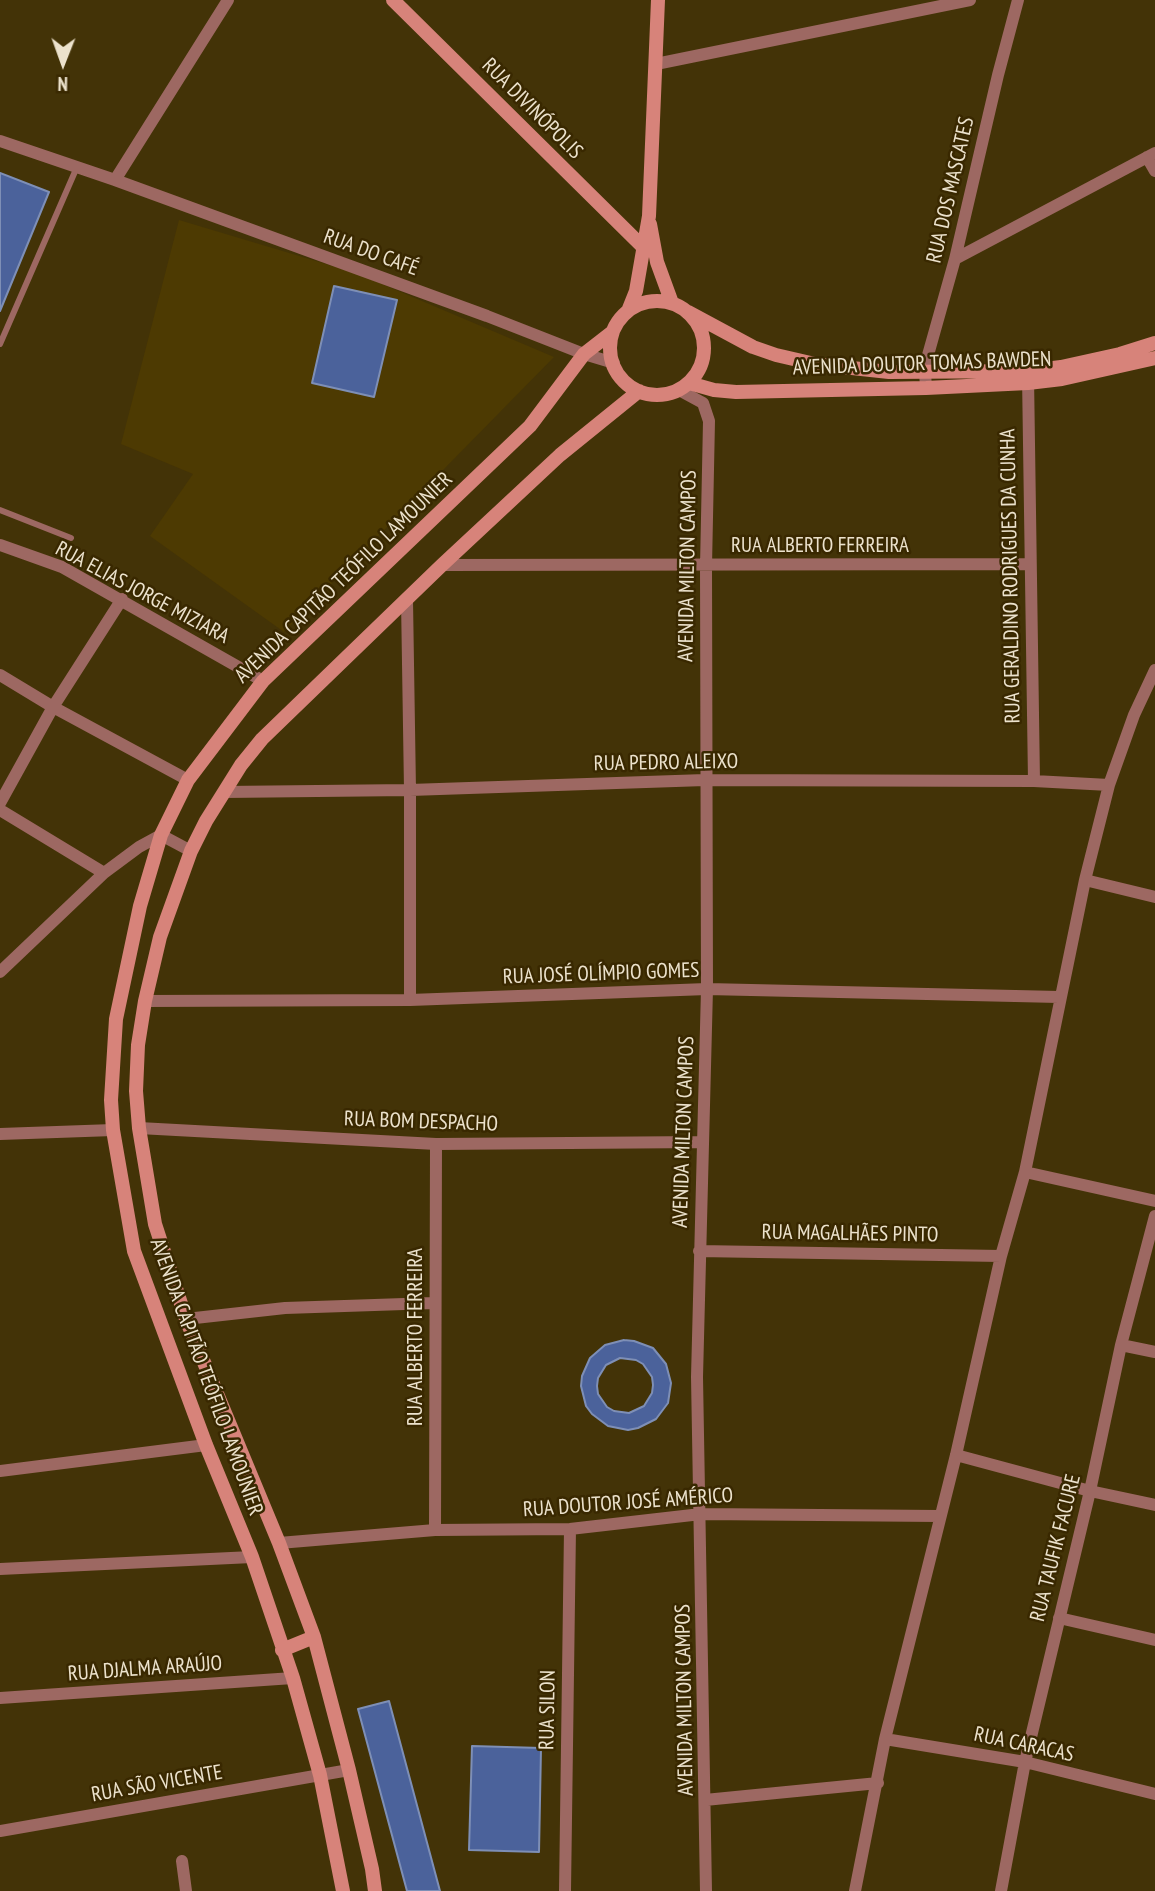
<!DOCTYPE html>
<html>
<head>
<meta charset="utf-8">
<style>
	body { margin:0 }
	#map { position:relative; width:1155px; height:1891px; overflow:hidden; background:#433307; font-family:"PT Sans Narrow",sans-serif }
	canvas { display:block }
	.north { position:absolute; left:28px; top:28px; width:70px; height:70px; -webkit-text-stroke:5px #392800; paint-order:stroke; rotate:181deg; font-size:19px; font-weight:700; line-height:28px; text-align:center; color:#ece2cc }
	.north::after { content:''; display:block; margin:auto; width:24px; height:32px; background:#ece2cc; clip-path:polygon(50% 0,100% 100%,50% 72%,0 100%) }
</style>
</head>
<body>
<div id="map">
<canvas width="1155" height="1891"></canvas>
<div class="north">N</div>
</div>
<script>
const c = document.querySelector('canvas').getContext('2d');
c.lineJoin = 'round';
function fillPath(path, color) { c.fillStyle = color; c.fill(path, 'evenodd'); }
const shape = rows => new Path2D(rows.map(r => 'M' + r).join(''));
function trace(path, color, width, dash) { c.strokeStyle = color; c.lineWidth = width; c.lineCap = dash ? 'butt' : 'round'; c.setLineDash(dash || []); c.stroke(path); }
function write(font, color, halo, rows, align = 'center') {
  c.font = font + ' "PT Sans Narrow",sans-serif'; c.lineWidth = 5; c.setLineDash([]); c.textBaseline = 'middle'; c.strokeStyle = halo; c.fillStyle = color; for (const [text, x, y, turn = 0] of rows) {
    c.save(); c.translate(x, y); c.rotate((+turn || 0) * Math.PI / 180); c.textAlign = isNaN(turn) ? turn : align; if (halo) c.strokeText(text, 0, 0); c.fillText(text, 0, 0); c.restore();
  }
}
fillPath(shape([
	[179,220,356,273,554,357,284,632,150,536,193,474,121,444]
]), '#4d3a02');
const building = shape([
	[0,173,49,192,0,311,0,173],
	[334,286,397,300,374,397,312,383,334,286],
	[624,1340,634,1341,653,1348,666,1364,671,1383,668,1403,656,1419,638,1428,628,1430,608,1426,592,1414,586,1406,581,1386,582,1376,590,1358,605,1345,624,1340],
	[620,1358,636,1360,643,1364,652,1377,653,1385,652,1393,644,1406,629,1413,614,1411,607,1407,598,1394,597,1386,598,1378,606,1365,620,1358],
	[389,1701,440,1891,407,1891,358,1709,389,1701],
	[472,1746,541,1748,539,1852,469,1850,472,1746]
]);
fillPath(building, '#4b629b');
trace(building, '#7e8fb6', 2);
trace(shape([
	[0,344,77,167],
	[0,510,71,538]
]), '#9d6862', 6);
trace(shape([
	[656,64,970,0],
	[0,141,115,180,487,316,584,354,614,363],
	[1147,157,1155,171],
	[115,180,228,0],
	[955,259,1155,153],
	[1028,376,1034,781],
	[926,388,925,372,928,355,955,259,998,75,1018,0],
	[679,390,703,403,709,421,706,566,707,989,697,1377,706,1891],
	[0,545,62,567,263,681],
	[442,565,1029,564],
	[407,600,410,790,410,1000],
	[0,675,53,707,188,780],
	[224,792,410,790,705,780,1034,781,1109,785],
	[0,803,53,707,122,599],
	[0,810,104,873],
	[1085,880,1155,897],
	[0,972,104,873,139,847,161,835,191,851],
	[145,1001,410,1000,707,989,1059,997],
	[139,1128,436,1144,703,1142],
	[0,1134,113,1130],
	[1025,1172,1155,1201],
	[699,1251,1001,1256],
	[186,1319,285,1308,434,1303],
	[1121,1345,1155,1352],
	[956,1455,1090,1491,1155,1505],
	[0,1471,206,1445],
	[435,1530,436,1144],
	[279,1543,435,1530,570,1529,701,1514,939,1516],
	[0,1569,252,1557],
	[1059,1618,1155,1640],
	[0,1698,293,1678],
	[885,1739,1025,1762,1155,1794],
	[705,1800,878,1783],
	[0,1831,349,1770],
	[182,1861,186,1891],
	[565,1891,570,1529],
	[855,1891,885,1739,956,1455,1001,1256,1025,1172,1085,880,1109,785,1134,715,1155,670],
	[1001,1891,1025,1762,1090,1491,1121,1345,1155,1216]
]), '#9d6862', 12);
trace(shape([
	[393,0,642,246],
	[650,224,657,262,672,303],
	'610 348a47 47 0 1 1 94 0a47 47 0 1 1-94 0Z',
	[628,311,636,291,649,216,658,0],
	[688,312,753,347,776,355,815,364,889,372,1028,371,1061,367,1120,354,1155,343],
	[689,383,714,390,736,392,926,388,1028,383,1062,379,1155,358],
	[282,1650,314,1637],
	[343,1891,320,1775,293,1678,252,1557,206,1445,134,1251,113,1130,111,1100,116,1019,140,906,161,835,188,780,263,681,530,426,584,354,611,333],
	[375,1891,372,1869,349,1770,314,1637,279,1543,186,1319,155,1224,139,1128,136,1091,138,1045,145,1001,160,937,191,851,206,821,241,765,262,739,442,565,560,455,639,391]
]), '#d7837a', 14);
write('21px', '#ece2cc', '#392800', [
	["RUA DIVINÓPOLIS",532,109,45],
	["RUA DOS MASCATES",951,190,-77],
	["RUA DO CAFÉ",371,253,20],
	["AVENIDA DOUTOR TOMAS BAWDEN",922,364,-2],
	["RUA ALBERTO FERREIRA",820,546],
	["AVENIDA MILTON CAMPOS",688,566,-89],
	["RUA GERALDINO RODRIGUES DA CUNHA",1011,576,-91],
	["AVENIDA CAPITÃO TEÓFILO LAMOUNIER",344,578,-44],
	["RUA ELIAS JORGE MIZIARA",142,593,28],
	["RUA PEDRO ALEIXO",666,763,-1],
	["RUA JOSÉ OLÍMPIO GOMES",601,974,-2],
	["RUA BOM DESPACHO",421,1122,2],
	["AVENIDA MILTON CAMPOS",684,1132,-88],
	["RUA MAGALHÃES PINTO",850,1234,1],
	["RUA ALBERTO FERREIRA",416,1337,-90],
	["AVENIDA CAPITÃO TEÓFILO LAMOUNIER",206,1377,70],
	["RUA DOUTOR JOSÉ AMÉRICO",628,1503,-4],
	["RUA TAUFIK FACURE",1056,1548,-76],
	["RUA DJALMA ARAÚJO",145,1669,-4],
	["AVENIDA MILTON CAMPOS",685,1700,-91],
	["RUA SILON",548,1710,-89],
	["RUA CARACAS",1024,1745,12],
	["RUA SÃO VICENTE",157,1784,-10]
]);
</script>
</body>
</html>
